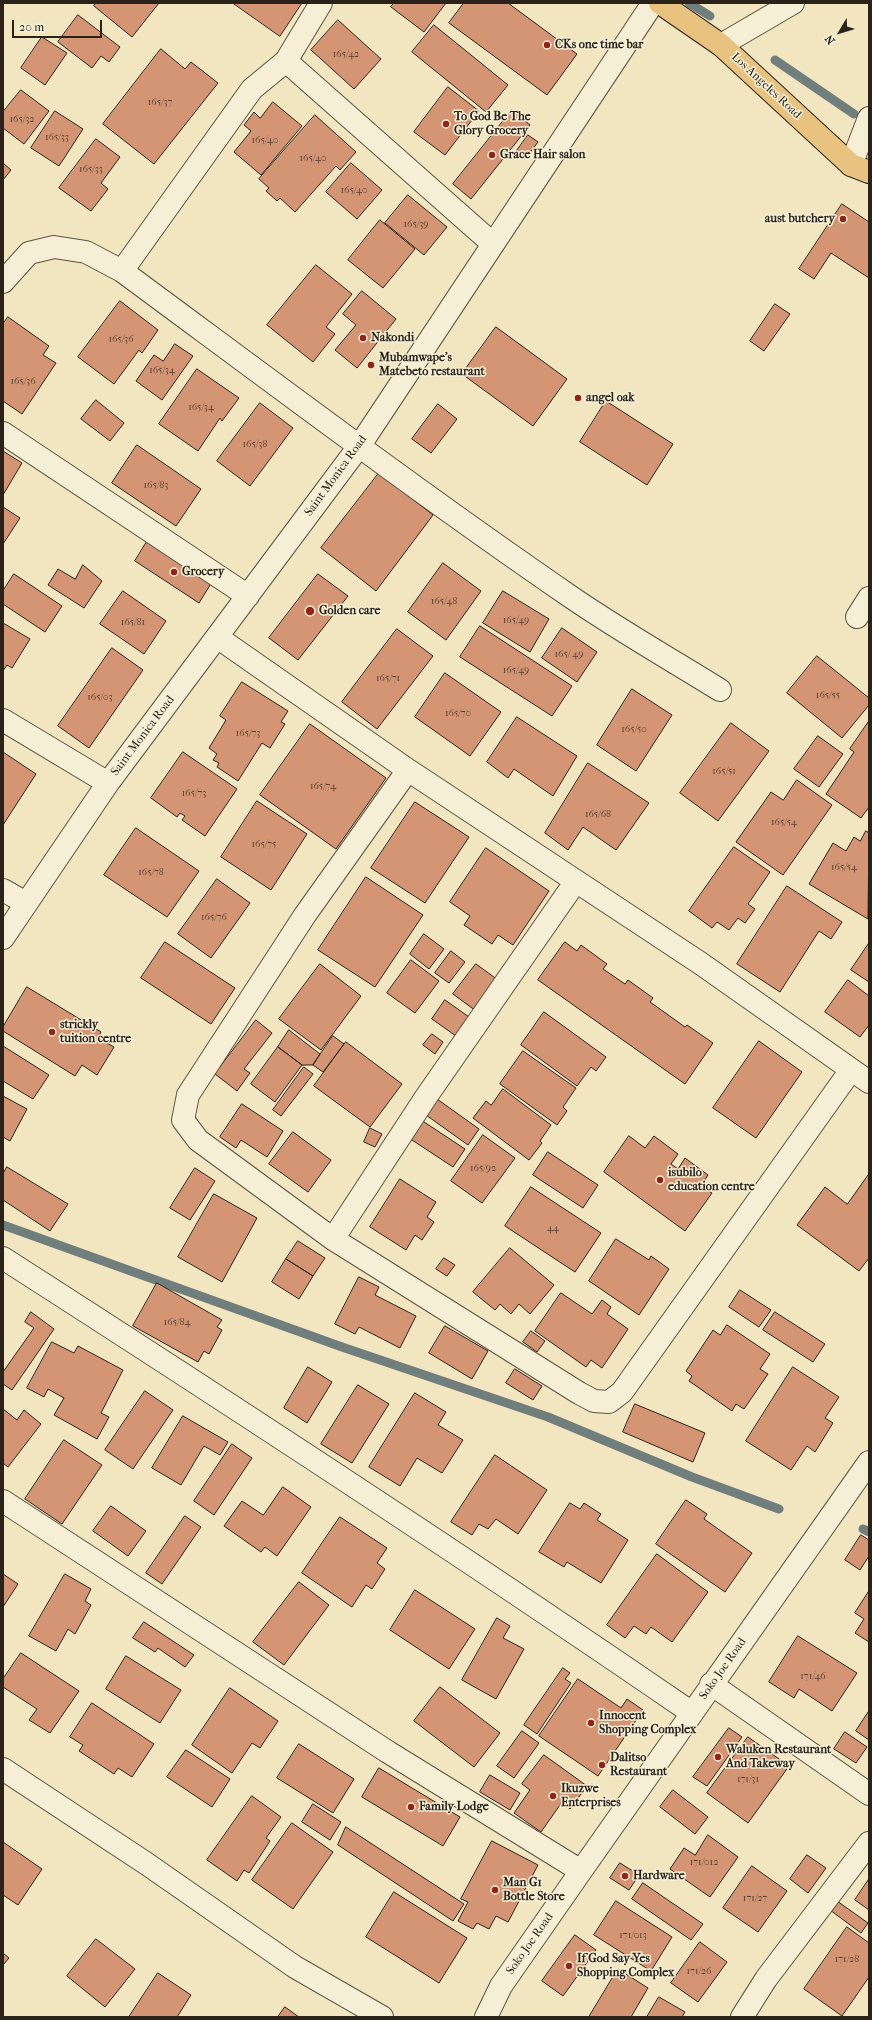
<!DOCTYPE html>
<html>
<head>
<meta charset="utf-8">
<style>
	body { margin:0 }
	#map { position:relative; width:872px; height:2020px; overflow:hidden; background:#f1e6c0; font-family:"IM FELL French Canon",serif }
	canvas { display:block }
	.frame { position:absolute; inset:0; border:4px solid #2b231a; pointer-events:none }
	.north { position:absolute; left:820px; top:12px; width:40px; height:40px; -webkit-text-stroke:3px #f6efd6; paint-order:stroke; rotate:232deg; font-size:11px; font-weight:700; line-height:16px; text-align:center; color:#2b231a }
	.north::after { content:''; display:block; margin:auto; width:14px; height:18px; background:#2b231a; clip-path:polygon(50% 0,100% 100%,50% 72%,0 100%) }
	.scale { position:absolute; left:12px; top:20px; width:90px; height:18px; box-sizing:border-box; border:2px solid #2b231a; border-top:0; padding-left:5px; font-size:12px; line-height:14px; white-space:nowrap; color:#2b231a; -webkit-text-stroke:3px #f6efd6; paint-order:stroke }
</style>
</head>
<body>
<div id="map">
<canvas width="872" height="2020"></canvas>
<div class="frame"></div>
<div class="north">N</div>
<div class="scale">20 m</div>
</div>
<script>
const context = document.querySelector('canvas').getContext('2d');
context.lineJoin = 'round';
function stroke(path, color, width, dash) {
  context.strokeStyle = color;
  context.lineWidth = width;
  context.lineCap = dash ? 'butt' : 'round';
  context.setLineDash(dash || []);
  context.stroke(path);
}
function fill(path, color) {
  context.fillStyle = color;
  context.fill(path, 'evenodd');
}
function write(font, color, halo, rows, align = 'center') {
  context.font = font + ' "IM FELL French Canon",serif';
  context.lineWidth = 3;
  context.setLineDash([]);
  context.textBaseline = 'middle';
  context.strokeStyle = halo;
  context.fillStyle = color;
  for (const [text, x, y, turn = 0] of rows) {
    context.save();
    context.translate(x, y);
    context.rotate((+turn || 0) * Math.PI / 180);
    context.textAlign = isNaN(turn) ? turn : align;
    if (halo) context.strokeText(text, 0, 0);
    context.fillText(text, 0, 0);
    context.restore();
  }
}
stroke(new Path2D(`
	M 689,3 L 710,16
	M 775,60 L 854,114
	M 3,1225 L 342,1347 L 548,1417 L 692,1477 L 779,1509
	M 863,1529 L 869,1532`), '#717f7c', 9);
const building = new Path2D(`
	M 96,3 L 159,3 L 132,37 L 94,6 Z
	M 233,3 L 302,3 L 280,36 Z
	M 394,3 L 446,3 L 424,32 L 391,7 Z
	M 464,3 L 508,3 L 577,54 L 547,95 L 449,23 Z
	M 78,15 L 120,47 L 109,62 L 101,56 L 92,68 L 58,42 Z
	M 338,20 L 381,59 L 354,89 L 311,50 Z
	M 434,25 L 508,85 L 486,112 L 412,52 Z
	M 42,37 L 67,53 L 45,85 L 21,68 Z
	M 161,49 L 185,69 L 191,62 L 218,83 L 154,164 L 103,124 Z
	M 448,87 L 479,111 L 445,155 L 414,132 Z
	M 21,90 L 49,111 L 24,144 L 3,128 L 3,112 Z
	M 273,102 L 302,126 L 261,175 L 234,152 L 251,131 L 244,125 L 254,112 L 260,118 Z
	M 512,110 L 530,125 L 471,199 L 453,184 Z
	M 55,111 L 83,129 L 59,166 L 31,148 Z
	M 315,115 L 356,152 L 340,170 L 336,166 L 295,212 L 280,198 L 277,201 L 266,191 L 269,188 L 259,179 Z
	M 528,135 L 538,142 L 525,159 L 516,152 Z
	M 96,139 L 120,157 L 101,183 L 108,189 L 91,211 L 59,188 Z
	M 3,163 L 11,170 L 3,180 Z
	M 351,163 L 382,190 L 357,219 L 326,192 Z
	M 408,195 L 447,227 L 424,255 L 385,223 Z
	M 842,204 L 869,222 L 869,278 L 831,253 L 814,279 L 799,269 Z
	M 380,220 L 415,249 L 383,288 L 348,260 Z
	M 316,265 L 352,294 L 326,327 L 335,334 L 313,362 L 267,325 Z
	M 362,291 L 396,319 L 357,368 L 335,350 L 356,325 L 343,314 Z
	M 120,301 L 158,330 L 142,353 L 139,350 L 114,384 L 78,357 Z
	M 775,304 L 790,314 L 764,351 L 750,341 Z
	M 8,317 L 49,346 L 43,355 L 56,363 L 22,414 L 3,401 L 3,324 Z
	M 496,327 L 567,379 L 533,426 L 462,374 Z
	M 175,344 L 193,356 L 162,400 L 136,381 L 154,355 L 163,361 Z
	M 197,369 L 239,398 L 222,421 L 220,418 L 198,451 L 159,424 Z
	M 96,400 L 124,423 L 110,441 L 81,419 Z
	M 606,401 L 673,444 L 647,485 L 580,442 Z
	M 260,403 L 293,428 L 250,486 L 217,461 Z
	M 438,404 L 457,419 L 431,453 L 412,439 Z
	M 137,445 L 201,489 L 176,526 L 112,483 Z
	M 3,451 L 22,463 L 3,495 Z
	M 379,473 L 433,515 L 376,591 L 321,548 Z
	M 3,507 L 20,518 L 3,544 Z
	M 148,540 L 212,582 L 199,603 L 135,561 Z
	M 443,563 L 481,591 L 446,640 L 408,612 Z
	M 83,565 L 102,581 L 84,608 L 48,585 L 58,569 L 75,579 Z
	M 14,574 L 62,606 L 45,632 L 3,604 L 3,591 Z
	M 318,574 L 348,596 L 298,660 L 269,638 Z
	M 123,591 L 166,621 L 144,654 L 100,624 Z
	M 503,591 L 549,619 L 530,652 L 483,623 Z
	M 3,623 L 30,639 L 12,668 L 7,665 L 3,671 Z
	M 480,626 L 572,686 L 552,716 L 460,657 Z
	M 562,628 L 597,652 L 577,682 L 542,658 Z
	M 397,629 L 433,656 L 377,729 L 342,702 Z
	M 112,648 L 143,670 L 89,748 L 58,726 Z
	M 817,656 L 869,698 L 869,705 L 842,738 L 787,693 Z
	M 445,673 L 501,712 L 470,756 L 415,717 Z
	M 242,682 L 288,711 L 281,722 L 285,724 L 270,748 L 262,743 L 238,781 L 217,767 L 219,763 L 213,760 L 217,754 L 209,748 L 226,720 L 220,716 Z
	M 632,689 L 672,715 L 636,771 L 597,745 Z
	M 517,717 L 577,756 L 553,796 L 514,769 L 508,778 L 487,762 Z
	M 869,721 L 869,807 L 861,818 L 826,794 L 854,752 L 850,749 Z
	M 731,723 L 769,751 L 718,821 L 680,793 Z
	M 310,724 L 386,778 L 336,849 L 260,795 Z
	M 818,736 L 843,754 L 819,787 L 794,769 Z
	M 3,752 L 36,774 L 3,825 Z
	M 183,752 L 237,789 L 205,836 L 182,820 L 185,816 L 180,813 L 177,817 L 151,798 Z
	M 588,763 L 649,803 L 616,850 L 583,827 L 568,850 L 545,833 Z
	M 797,780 L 832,805 L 783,875 L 736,842 L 771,792 L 783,800 Z
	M 257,801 L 307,834 L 271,890 L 221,857 Z
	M 415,802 L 469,837 L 425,903 L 371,868 Z
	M 136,828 L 199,871 L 167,917 L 104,875 Z
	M 866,831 L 869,833 L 868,919 L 809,884 L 833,843 L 846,851 L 854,837 L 860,841 Z
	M 734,847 L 770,872 L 748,904 L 755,909 L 745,923 L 738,918 L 729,930 L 717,922 L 712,928 L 689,911 Z
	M 486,848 L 549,891 L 513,945 L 498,935 L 492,944 L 464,925 L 470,916 L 450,902 Z
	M 366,877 L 423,915 L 375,987 L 318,950 Z
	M 217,879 L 250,903 L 211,958 L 178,934 Z
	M 787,886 L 842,922 L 831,939 L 819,931 L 780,992 L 737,964 Z
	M 424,934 L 444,949 L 429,969 L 410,954 Z
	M 165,942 L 235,988 L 211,1024 L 141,978 Z
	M 565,942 L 577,951 L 581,945 L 607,964 L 603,969 L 625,984 L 628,980 L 653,998 L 650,1002 L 685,1027 L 687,1025 L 713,1043 L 685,1084 L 538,980 Z
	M 869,943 L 869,982 L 851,970 Z
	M 451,951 L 465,962 L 449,983 L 435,973 Z
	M 411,960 L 439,981 L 415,1013 L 387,993 Z
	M 320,964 L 361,996 L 321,1050 L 279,1019 Z
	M 476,964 L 498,980 L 476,1011 L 453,994 Z
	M 848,980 L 869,996 L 869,1025 L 860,1037 L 825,1012 Z
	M 27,987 L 101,1032 L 98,1038 L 114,1047 L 97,1075 L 82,1065 L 75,1076 L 3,1031 L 3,1027 Z
	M 445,1000 L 469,1017 L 456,1036 L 432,1019 Z
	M 544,1012 L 606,1057 L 596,1071 L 591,1067 L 577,1086 L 521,1045 Z
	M 256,1020 L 272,1033 L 244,1069 L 250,1073 L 237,1091 L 215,1074 Z
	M 289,1030 L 320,1054 L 313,1065 L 302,1065 L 278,1047 Z
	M 432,1034 L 443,1042 L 435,1054 L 423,1045 Z
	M 333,1036 L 344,1044 L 323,1072 L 313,1065 Z
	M 759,1041 L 802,1072 L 756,1138 L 713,1108 Z
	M 346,1042 L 402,1084 L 370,1127 L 314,1086 Z
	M 3,1046 L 49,1075 L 33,1099 L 3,1081 Z
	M 278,1047 L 302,1065 L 275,1102 L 251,1084 Z
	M 523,1051 L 576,1088 L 563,1107 L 567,1111 L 557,1125 L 500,1084 Z
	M 304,1067 L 313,1074 L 281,1116 L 273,1110 Z
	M 503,1089 L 551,1125 L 540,1141 L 542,1143 L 529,1160 L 473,1118 L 486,1101 L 491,1105 Z
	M 3,1096 L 27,1109 L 10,1141 L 3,1137 Z
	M 437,1099 L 479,1129 L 468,1145 L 426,1115 Z
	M 242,1104 L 283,1131 L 267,1157 L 241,1140 L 236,1148 L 220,1137 Z
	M 421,1120 L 465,1149 L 453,1167 L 409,1138 Z
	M 370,1128 L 382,1134 L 375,1147 L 364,1142 Z
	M 293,1132 L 331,1160 L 308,1192 L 269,1164 Z
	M 483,1135 L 515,1158 L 482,1203 L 451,1181 Z
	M 629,1136 L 645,1148 L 654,1136 L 678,1154 L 671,1164 L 678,1169 L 685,1158 L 708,1175 L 701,1186 L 712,1193 L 685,1231 L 604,1172 Z
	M 548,1152 L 598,1185 L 583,1208 L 533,1175 Z
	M 7,1167 L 68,1204 L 50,1231 L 3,1200 L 3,1174 Z
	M 195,1168 L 215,1181 L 190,1220 L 170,1208 Z
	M 869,1174 L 869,1258 L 859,1271 L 797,1225 L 825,1187 L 847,1204 Z
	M 400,1179 L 436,1202 L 427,1217 L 434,1222 L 422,1240 L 415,1235 L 406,1250 L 370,1227 Z
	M 531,1187 L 601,1233 L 575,1272 L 505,1226 Z
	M 214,1194 L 257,1218 L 222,1282 L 178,1257 Z
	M 616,1239 L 649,1260 L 651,1256 L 669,1269 L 639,1315 L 589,1281 Z
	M 298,1241 L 325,1258 L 313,1276 L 286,1259 Z
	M 510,1248 L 554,1285 L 530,1314 L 519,1304 L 511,1314 L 500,1304 L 495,1310 L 473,1292 Z
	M 444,1258 L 455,1265 L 447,1276 L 436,1269 Z
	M 286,1259 L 313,1276 L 299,1299 L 272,1282 Z
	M 359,1277 L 379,1287 L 375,1295 L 416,1316 L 400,1348 L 359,1327 L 355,1334 L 335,1324 Z
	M 157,1283 L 222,1320 L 217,1327 L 222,1330 L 209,1354 L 204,1351 L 198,1362 L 133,1326 Z
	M 740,1290 L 771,1310 L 759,1327 L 729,1307 Z
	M 561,1293 L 592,1314 L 602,1300 L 611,1307 L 607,1314 L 628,1329 L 602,1368 L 591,1360 L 586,1367 L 535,1331 Z
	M 31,1312 L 54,1329 L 12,1390 L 3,1384 L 3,1372 L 34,1328 L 25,1322 Z
	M 775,1312 L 825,1344 L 813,1362 L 763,1330 Z
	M 727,1325 L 770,1354 L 760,1369 L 768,1374 L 744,1409 L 736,1404 L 732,1411 L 689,1381 L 692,1376 L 686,1371 L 713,1330 L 720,1335 Z
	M 445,1326 L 488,1351 L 472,1379 L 429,1353 Z
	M 531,1331 L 545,1341 L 537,1352 L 523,1342 Z
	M 52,1342 L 74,1353 L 78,1346 L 123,1370 L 101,1413 L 109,1417 L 97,1439 L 54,1415 L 64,1398 L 48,1389 L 44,1397 L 27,1388 Z
	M 308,1367 L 332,1382 L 307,1423 L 284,1408 Z
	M 793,1367 L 839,1397 L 825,1418 L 833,1423 L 815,1452 L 807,1446 L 791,1470 L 746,1441 Z
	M 515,1369 L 542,1386 L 533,1400 L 506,1383 Z
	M 358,1385 L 389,1404 L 352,1463 L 321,1444 Z
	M 145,1391 L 173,1410 L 133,1469 L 105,1450 Z
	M 415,1393 L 446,1412 L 438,1425 L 463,1440 L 442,1473 L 417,1458 L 400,1486 L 369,1467 Z
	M 635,1404 L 705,1433 L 693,1462 L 623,1432 Z
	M 3,1409 L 17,1420 L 24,1410 L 41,1424 L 8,1467 L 3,1463 Z
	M 183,1416 L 228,1442 L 220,1455 L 204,1446 L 181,1485 L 152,1468 Z
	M 64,1440 L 102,1465 L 62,1524 L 25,1499 Z
	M 232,1444 L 252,1458 L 214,1515 L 194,1501 Z
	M 495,1455 L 547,1490 L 518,1534 L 496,1519 L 488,1529 L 479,1524 L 472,1535 L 451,1522 Z
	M 283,1487 L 311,1507 L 277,1556 L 265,1547 L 261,1552 L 224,1526 L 242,1501 L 263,1515 Z
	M 686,1500 L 707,1514 L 704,1519 L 752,1553 L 725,1592 L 656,1544 Z
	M 570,1503 L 580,1509 L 584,1503 L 601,1514 L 597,1520 L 628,1540 L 601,1583 L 567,1562 L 564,1567 L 539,1552 Z
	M 111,1506 L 146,1531 L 128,1556 L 93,1531 Z
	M 185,1516 L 201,1527 L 162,1584 L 146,1573 Z
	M 340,1517 L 387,1548 L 377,1563 L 385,1569 L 372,1589 L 366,1585 L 352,1607 L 302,1573 Z
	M 861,1535 L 869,1540 L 869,1556 L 860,1570 L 845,1560 Z
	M 657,1554 L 708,1592 L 672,1642 L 651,1627 L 646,1634 L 634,1626 L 625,1638 L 607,1625 Z
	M 3,1574 L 18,1584 L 3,1607 Z
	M 65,1574 L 91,1589 L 85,1601 L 91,1605 L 75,1634 L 68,1629 L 56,1651 L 29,1636 Z
	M 299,1582 L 329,1605 L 284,1665 L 253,1642 Z
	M 415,1590 L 475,1629 L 449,1669 L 390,1630 Z
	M 869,1591 L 869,1642 L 855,1633 L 864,1619 L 855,1613 Z
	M 497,1618 L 510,1626 L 503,1638 L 524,1649 L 496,1699 L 462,1680 Z
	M 144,1622 L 194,1655 L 185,1667 L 158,1648 L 155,1652 L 133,1638 Z
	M 798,1636 L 857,1673 L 832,1711 L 799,1689 L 794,1698 L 769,1682 Z
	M 21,1653 L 79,1691 L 50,1733 L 29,1720 L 37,1709 L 3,1687 L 3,1679 Z
	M 126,1656 L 181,1690 L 160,1723 L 106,1689 Z
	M 563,1668 L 570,1673 L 565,1679 L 571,1683 L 537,1734 L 524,1725 Z
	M 578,1679 L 621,1708 L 627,1699 L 643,1710 L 598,1776 L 539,1736 Z
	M 440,1687 L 500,1733 L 474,1767 L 414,1721 Z
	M 230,1688 L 278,1721 L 260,1748 L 252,1743 L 232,1773 L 192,1745 Z
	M 92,1703 L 154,1744 L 132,1777 L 118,1768 L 114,1774 L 79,1751 L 83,1745 L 70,1737 Z
	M 869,1711 L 869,1740 L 856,1731 Z
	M 729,1728 L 742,1737 L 707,1786 L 693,1777 Z
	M 522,1731 L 539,1743 L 514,1778 L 497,1766 Z
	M 845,1732 L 867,1747 L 856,1763 L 834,1749 Z
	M 748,1737 L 789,1766 L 748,1823 L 707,1793 Z
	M 299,1744 L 354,1779 L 333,1813 L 277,1778 Z
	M 186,1750 L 230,1779 L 212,1807 L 167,1777 Z
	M 544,1755 L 587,1786 L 570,1809 L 562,1802 L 541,1832 L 514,1813 L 530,1790 L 522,1784 Z
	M 379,1768 L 460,1817 L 443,1846 L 362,1797 Z
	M 490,1775 L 520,1793 L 510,1810 L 480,1792 Z
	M 673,1790 L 708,1817 L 695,1834 L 660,1807 Z
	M 252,1796 L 281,1817 L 266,1838 L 270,1841 L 249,1873 L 244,1870 L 237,1881 L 207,1860 Z
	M 313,1804 L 341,1822 L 330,1840 L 302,1822 Z
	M 292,1823 L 333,1852 L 293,1909 L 252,1880 Z
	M 346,1827 L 464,1904 L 453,1921 L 338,1845 Z
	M 708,1835 L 738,1857 L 710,1897 L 670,1869 L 684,1848 L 695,1855 Z
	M 492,1841 L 538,1865 L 508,1922 L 496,1916 L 489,1929 L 477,1923 L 473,1929 L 458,1921 L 468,1902 L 461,1899 Z
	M 3,1842 L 42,1869 L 18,1905 L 3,1895 Z
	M 807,1855 L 826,1868 L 808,1893 L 790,1879 Z
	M 620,1863 L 639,1875 L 629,1890 L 610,1878 Z
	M 752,1866 L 787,1891 L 758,1932 L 723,1908 Z
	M 869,1879 L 869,1910 L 855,1900 Z
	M 643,1883 L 703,1924 L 691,1940 L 632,1899 Z
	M 394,1892 L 467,1938 L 439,1983 L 366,1937 Z
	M 616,1901 L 672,1937 L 651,1971 L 594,1935 Z
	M 837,1901 L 868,1923 L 861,1933 L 830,1910 Z
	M 847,1927 L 869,1943 L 869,1977 L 842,2016 L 804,1989 Z
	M 575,1935 L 596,1950 L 563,1996 L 542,1981 Z
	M 96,1939 L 135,1969 L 105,2007 L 67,1976 Z
	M 700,1942 L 727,1962 L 698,2002 L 671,1983 Z
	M 3,1953 L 9,1958 L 3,1965 Z
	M 618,1969 L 648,1988 L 631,2017 L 589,2017 Z
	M 158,1973 L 191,1995 L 177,2017 L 129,2017 Z
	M 659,1997 L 685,2012 L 682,2017 L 647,2017 Z
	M 285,2007 L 299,2017 L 278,2017 Z`);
fill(building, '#d39573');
stroke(building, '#2b231a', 1);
const minor = new Path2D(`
	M 721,45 L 793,3
	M 286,61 L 493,244
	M 851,165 L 869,118
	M 122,271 L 252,89 L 286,61 L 321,3
	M 3,282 L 29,253 L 54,247 L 86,252 L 122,271 C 271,381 418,492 571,597 C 619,630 670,659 720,690
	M 3,433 L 248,596
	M 857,617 L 869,598
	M 217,637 L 408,770 L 700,963 L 869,1082
	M 3,720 L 108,783
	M 408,770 L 305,915 L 188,1095 L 183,1120 L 198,1140 L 333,1239 L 579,1393 L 594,1401 L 609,1402 L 622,1392 L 851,1070
	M 3,890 L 26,903
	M 3,938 L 108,783 L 360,445 L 653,3
	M 333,1239 L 426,1097 L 576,881
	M 3,1258 C 235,1407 465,1557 692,1713
	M 3,1501 L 388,1752 L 581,1871
	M 711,1684 L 869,1794
	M 3,1769 L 147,1864 L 295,1967 L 382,2017
	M 486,2017 L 501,1986 L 581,1871 L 869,1462
	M 742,2017 L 766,1979 L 869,1843`);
const major = new Path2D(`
	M 660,3 L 721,45 L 851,165 L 869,172`);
stroke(minor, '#5c5444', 24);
stroke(major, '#2b231a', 24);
stroke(minor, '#f6efd6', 22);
stroke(major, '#e8c380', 22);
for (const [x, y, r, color] of [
	[547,45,4,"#8f2418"],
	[446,124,4,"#8f2418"],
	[492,155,4,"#8f2418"],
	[843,219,4,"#8f2418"],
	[363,338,4,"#8f2418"],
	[371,365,4,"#8f2418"],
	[578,398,4,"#8f2418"],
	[174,572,4,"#8f2418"],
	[310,611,5,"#8f2418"],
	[52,1032,4,"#8f2418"],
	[660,1180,4,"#8f2418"],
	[591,1723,4,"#8f2418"],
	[718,1757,4,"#8f2418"],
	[602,1765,4,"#8f2418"],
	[553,1796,4,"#8f2418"],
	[411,1807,4,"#8f2418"],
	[625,1876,4,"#8f2418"],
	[495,1890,4,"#8f2418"],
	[569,1966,4,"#8f2418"]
]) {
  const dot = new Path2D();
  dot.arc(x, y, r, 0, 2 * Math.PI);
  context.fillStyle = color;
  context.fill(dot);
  stroke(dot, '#f6efd6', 1.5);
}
write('10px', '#554030', null, [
	["165/42",346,55],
	["165/37",160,103],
	["165/32",22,120],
	["165/33",57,138],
	["165/40",265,141],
	["165/40",313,159],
	["165/33",91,170],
	["165/40",354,191],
	["165/39",416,225],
	["165/36",121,340],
	["165/34",162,371],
	["165/36",23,382],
	["165/34",201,408],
	["165/38",255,445],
	["165/83",156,486],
	["165/48",444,602],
	["165/49",516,621],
	["165/81",133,623],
	["165/ 49",569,655],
	["165/49",516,671],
	["165/71",388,679],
	["165/55",828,696],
	["165/03",100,698],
	["165/70",458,714],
	["165/50",634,730],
	["165/73",248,734],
	["165/51",724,772],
	["165/74",323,787],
	["165/73",194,794],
	["165/68",598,815],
	["165/54",784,823],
	["165/75",264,845],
	["165/54",844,868],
	["165/78",151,873],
	["165/76",214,918],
	["165/92",483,1169],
	["44",553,1229],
	["165/84",177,1323],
	["171/46",813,1677],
	["171/31",748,1780],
	["171/012",704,1863],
	["171/27",755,1899],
	["171/013",633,1936],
	["171/28",847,1960],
	["171/26",699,1972]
]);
write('bold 12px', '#2b231a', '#f6efd6', [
	["CKs one time bar",555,45],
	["To God Be The",454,117],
	["Glory Grocery",454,131],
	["Grace Hair salon",500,155],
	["aust butchery",835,219,"right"],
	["Nakondi",371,338],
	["Mubamwape's",379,358],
	["Matebeto restaurant",379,372],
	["angel oak",586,398],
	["Grocery",182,572],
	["Golden care",319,611],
	["strickly",60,1025],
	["tuition centre",60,1039],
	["isubilo",668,1173],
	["education centre",668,1187],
	["Innocent",599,1716],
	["Shopping Complex",599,1730],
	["Waluken Restaurant",726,1750],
	["And Takeway",726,1764],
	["Dalitso",610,1758],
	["Restaurant",610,1772],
	["Ikuzwe",561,1789],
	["Enterprises",561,1803],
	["Family Lodge",419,1807],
	["Hardware",633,1876],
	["Man G1",503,1883],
	["Bottle Store",503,1897],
	["If God Say Yes",577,1959],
	["Shopping Complex",577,1973]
], 'left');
write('12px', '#2b231a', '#f6efd6', [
	["Los Angeles Road",766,86,43],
	["Saint Monica Road",336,476,-54],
	["Saint Monica Road",143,736,-53],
	["Soko Joe Road",723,1669,-55],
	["Soko Joe Road",530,1944,-55]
]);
</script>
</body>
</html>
